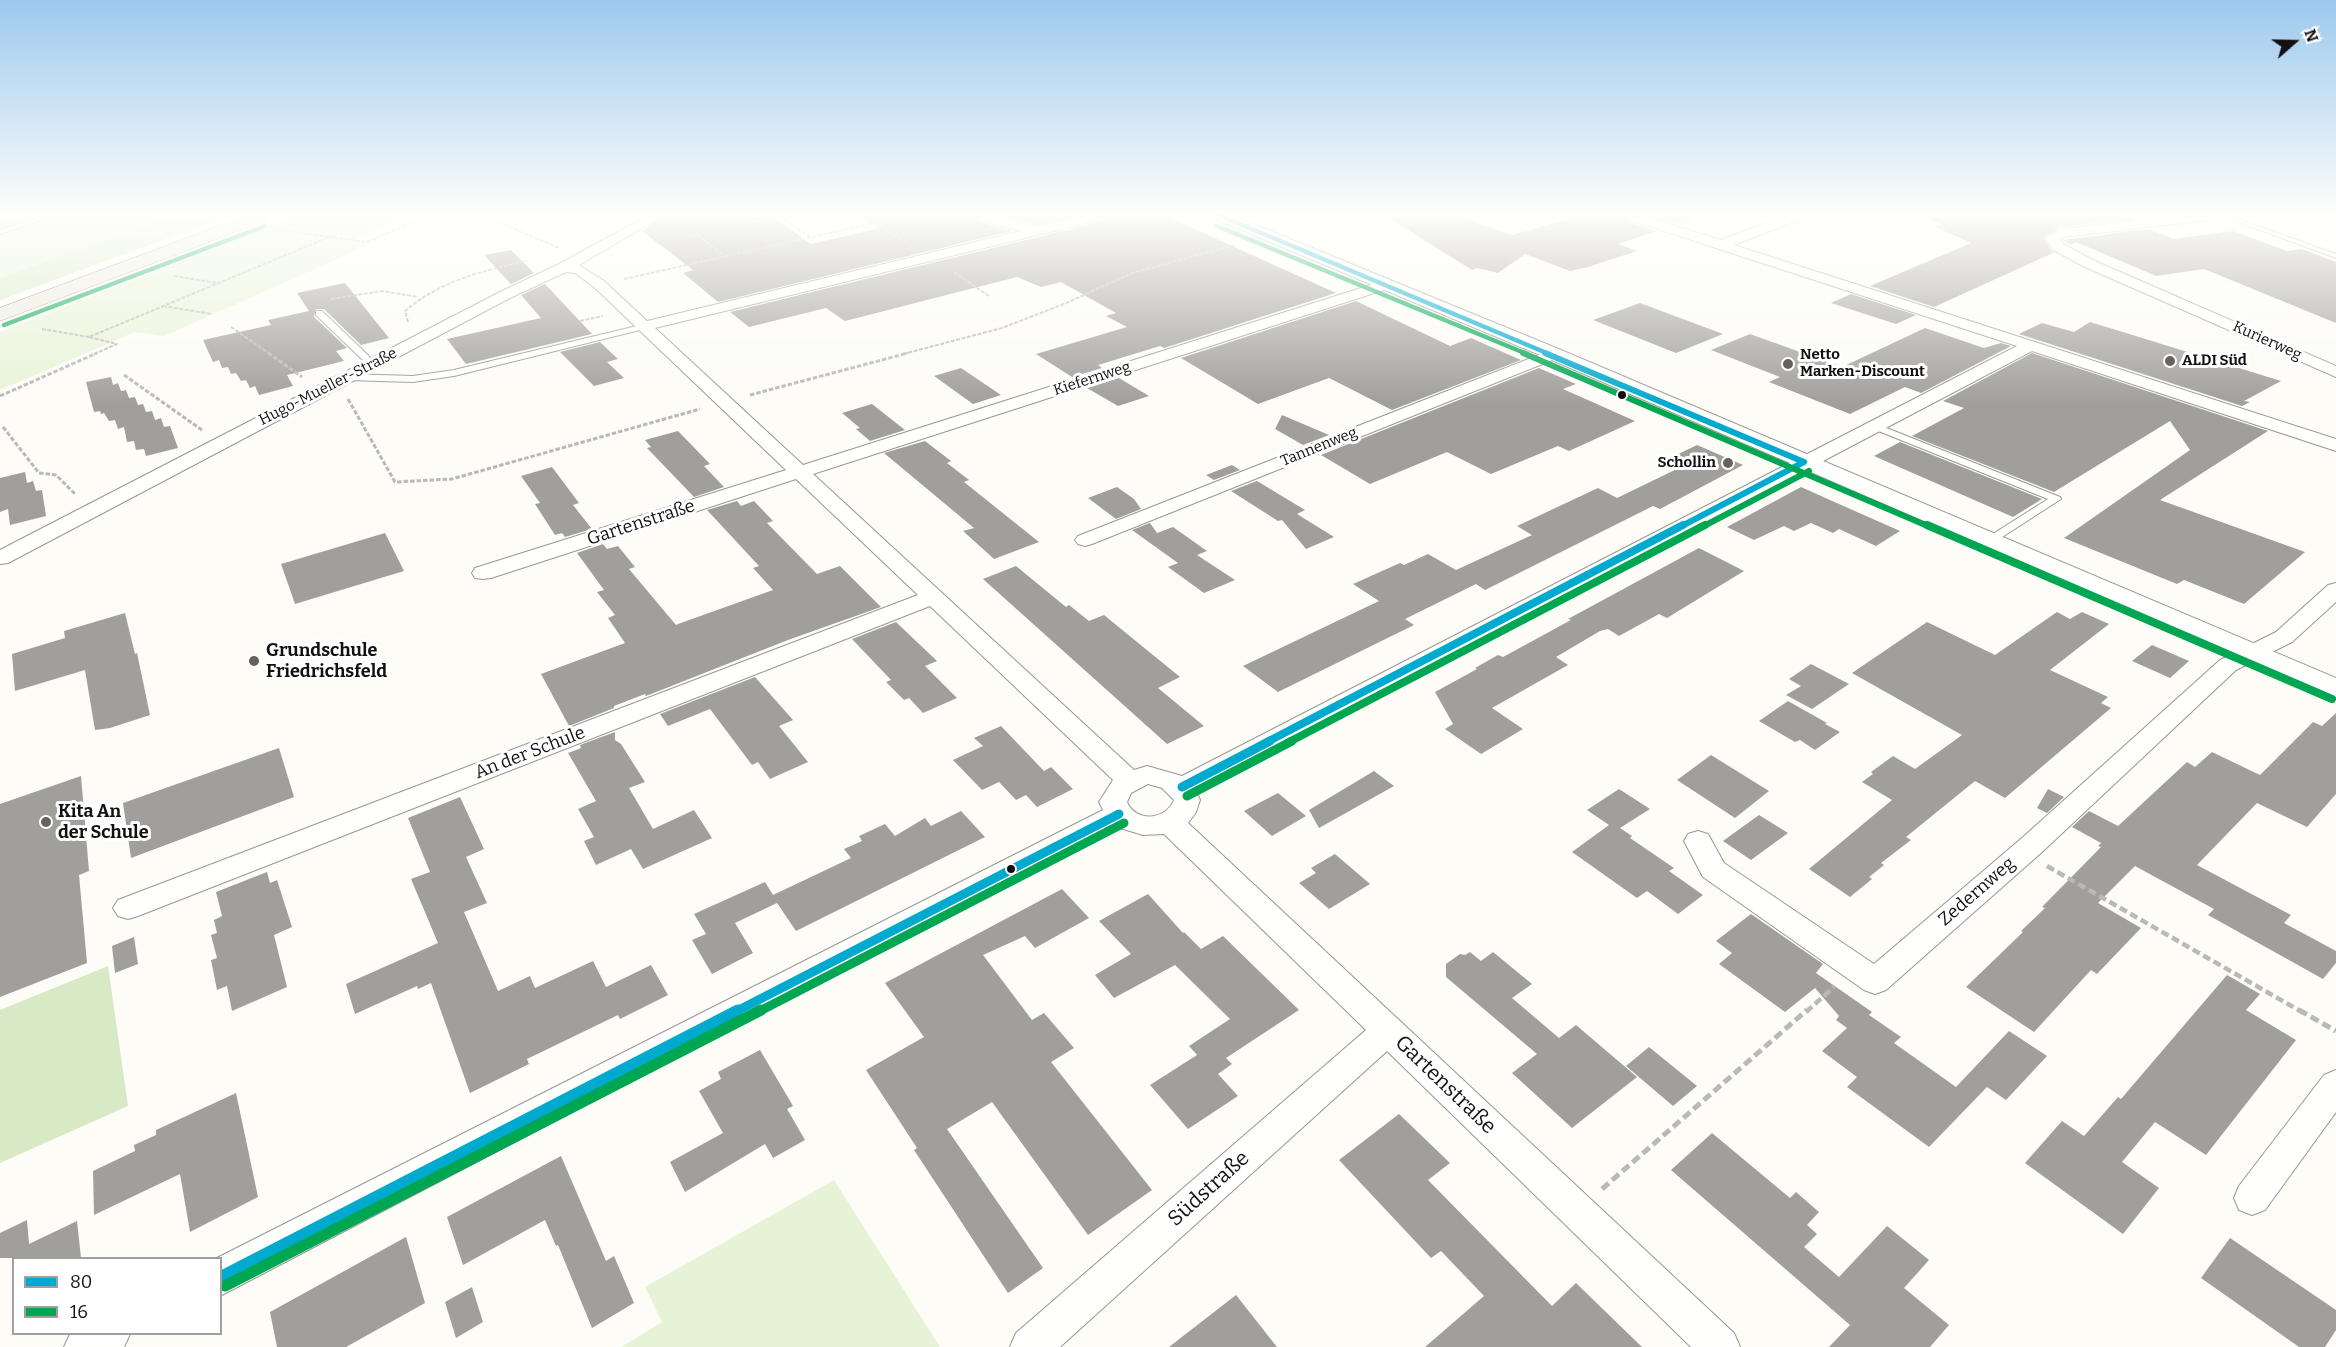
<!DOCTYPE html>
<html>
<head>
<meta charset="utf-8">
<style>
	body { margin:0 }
	#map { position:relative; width:2336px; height:1347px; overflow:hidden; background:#fdfcf7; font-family:Bitter,serif }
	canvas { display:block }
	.legend { position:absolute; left:12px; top:1257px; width:210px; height:78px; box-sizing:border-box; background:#fff; border:2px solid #a0a0a0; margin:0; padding:8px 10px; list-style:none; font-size:18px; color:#111 }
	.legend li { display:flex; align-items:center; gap:12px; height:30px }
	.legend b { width:30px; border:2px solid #a0a0a0 }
	.north { position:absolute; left:2264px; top:12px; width:60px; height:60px; -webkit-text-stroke:4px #fff; paint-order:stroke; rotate:70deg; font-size:16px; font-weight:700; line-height:24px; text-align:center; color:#111 }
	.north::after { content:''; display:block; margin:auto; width:21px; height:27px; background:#111; clip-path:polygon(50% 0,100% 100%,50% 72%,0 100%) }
</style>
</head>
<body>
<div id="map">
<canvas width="2336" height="1347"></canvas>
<ul class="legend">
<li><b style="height:8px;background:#00a9ce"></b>80</li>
<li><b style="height:8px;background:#00a651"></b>16</li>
</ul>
<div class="north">N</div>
</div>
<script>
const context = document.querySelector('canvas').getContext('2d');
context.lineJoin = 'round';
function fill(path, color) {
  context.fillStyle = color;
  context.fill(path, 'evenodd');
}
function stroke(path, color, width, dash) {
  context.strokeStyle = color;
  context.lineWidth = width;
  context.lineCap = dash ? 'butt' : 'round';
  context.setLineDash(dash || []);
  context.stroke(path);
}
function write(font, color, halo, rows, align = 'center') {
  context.font = font + ' Bitter,serif';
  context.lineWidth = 6;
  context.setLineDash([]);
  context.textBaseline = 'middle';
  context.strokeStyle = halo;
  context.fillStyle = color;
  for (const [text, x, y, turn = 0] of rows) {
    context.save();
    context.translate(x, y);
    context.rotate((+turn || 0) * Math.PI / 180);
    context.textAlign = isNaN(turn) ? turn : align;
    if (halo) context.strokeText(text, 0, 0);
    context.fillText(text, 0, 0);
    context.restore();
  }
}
fill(new Path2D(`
	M 52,216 L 174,216 L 0,278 L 0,233 Z
	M 297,216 L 381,216 L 401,218 L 350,241 L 371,244 L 164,336 L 135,332 L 0,390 L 0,332 Z
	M 834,1180 L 940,1347 L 621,1347 L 662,1322 L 645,1287 Z`), '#e7f3d7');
fill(new Path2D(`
	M 0,216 L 46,216 L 0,231 Z
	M 174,216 L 228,216 L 0,300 L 0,278 Z
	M 108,966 L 128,1106 L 0,1163 L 0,1010 Z`), '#d8eac5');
fill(new Path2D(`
	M 665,216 L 773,217 L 811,244 L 880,228 L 860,216 L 974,216 L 976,221 L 1012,231 L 718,302 L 683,273 L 693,270 L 642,231 Z
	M 1002,216 L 1076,216 L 1038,225 Z
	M 1107,216 L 1166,216 L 1336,293 L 1164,348 L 1160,346 L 1098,365 L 1102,368 L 1072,377 L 1036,354 L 1127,327 L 1106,316 L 1116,313 L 1061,282 L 1041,287 L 1017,277 L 845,321 L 826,308 L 749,327 L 730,312 L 1104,221 Z
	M 1386,216 L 1458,216 L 1512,235 L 1580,216 L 1624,216 L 1626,221 L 1656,231 L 1618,244 L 1637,251 L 1588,267 L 1570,271 L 1525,254 L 1498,273 L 1477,268 L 1472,270 Z
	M 1650,216 L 1689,216 L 1690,220 L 1677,224 Z
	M 1922,216 L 2131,216 L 2132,219 L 2059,227 L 2043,238 L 2053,253 L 1934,307 L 1870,286 L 1971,243 L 1933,226 L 1943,225 Z
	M 2149,229 L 2173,239 L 2233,231 L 2287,251 L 2302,249 L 2336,262 L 2336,323 L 2204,269 L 2156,276 L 2076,242 L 2070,245 L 2063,240 Z
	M 511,250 L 534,273 L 511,284 L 484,255 Z
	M 345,283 L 389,338 L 361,345 L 324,309 L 316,309 L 314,317 L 347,348 L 336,351 L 344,361 L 287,375 L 293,386 L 259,395 L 255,386 L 250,388 L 246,380 L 241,381 L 236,373 L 231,374 L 228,367 L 222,368 L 219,360 L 213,362 L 203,340 L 271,325 L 268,320 L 309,311 L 297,293 Z
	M 545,284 L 592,334 L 466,364 L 447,339 L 541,318 L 521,295 Z
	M 1851,294 L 1916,315 L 1896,324 L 1831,303 Z
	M 1356,301 L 1450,346 L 1471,338 L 1521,360 L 1392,410 L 1329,378 L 1258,404 L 1181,358 Z
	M 1640,303 L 1723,334 L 1676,353 L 1593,320 Z
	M 2090,322 L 2123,332 L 2281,381 L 2244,401 L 2250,402 L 2242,406 L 2019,334 L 2042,323 L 2074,332 Z
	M 1925,328 L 1984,348 L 2001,343 L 2011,346 L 1921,393 L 1905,387 L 1850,414 L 1769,382 L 1780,377 L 1711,350 L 1750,334 L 1842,367 Z
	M 600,342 L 618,359 L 607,362 L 624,378 L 594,386 L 560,352 Z
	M 2032,353 L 2268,431 L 2160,500 L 2305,552 L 2244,604 L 2184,580 L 2177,584 L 2064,538 L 2190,450 L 2170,421 L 2054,492 L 1912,436 L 1964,408 L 1943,401 Z
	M 961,368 L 1001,395 L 973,404 L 934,376 Z
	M 1539,368 L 1576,384 L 1563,389 L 1635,421 L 1569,451 L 1558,446 L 1491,474 L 1447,452 L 1370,484 L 1321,455 Z
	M 111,377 L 113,385 L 118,383 L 121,391 L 126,390 L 129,398 L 135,397 L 138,405 L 143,404 L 146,412 L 152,411 L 155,420 L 161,418 L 164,427 L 170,426 L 178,448 L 146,456 L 144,449 L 136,450 L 134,441 L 127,442 L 124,427 L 118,429 L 115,420 L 109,421 L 104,413 L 101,414 L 100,411 L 94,412 L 86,382 Z
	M 1119,378 L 1149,396 L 1118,406 L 1087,388 Z
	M 872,404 L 905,430 L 870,441 L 856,429 L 860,428 L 842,413 Z
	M 1282,415 L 1329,435 L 1303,445 L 1275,429 Z
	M 678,431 L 710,464 L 704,466 L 724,487 L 694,497 L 647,448 L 651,447 L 645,440 Z
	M 925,441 L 951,461 L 947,463 L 969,480 L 964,482 L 1039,542 L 994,559 L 963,531 L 974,528 L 884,453 Z
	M 1900,442 L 2042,499 L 2013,517 L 1874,456 Z
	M 1697,445 L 1743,465 L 1660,509 L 1653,506 L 1485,590 L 1476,584 L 1405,619 L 1414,625 L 1278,692 L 1243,666 L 1379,601 L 1353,584 L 1400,563 L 1404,565 L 1428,554 L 1456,570 L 1532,535 L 1517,526 L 1598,488 L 1617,498 L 1683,466 L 1668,459 Z
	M 1232,465 L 1240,470 L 1214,480 L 1206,475 Z
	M 552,467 L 579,503 L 573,505 L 592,529 L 565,537 L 562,533 L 555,535 L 535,504 L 540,503 L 521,476 Z
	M 25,472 L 27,483 L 33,481 L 36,491 L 42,490 L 46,516 L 10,525 L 8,509 L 0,512 L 0,478 Z
	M 1257,481 L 1305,510 L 1297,514 L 1334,537 L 1306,549 L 1282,520 L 1278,521 L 1231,491 Z
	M 1117,487 L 1134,499 L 1141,509 L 1116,519 L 1088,498 Z
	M 1801,487 L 1830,500 L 1900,531 L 1876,546 L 1839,529 L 1833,533 L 1811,523 L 1794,531 L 1784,526 L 1754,540 L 1727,527 Z
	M 737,501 L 741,506 L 754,501 L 773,521 L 767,523 L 817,574 L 840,566 L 881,607 L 788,640 L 646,696 L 645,694 L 614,706 L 614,708 L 569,726 L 541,674 L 625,643 L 608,618 L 615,615 L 597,592 L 604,590 L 577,553 L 603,544 L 607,549 L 618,546 L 635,567 L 629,569 L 676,625 L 678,624 L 773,590 L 753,568 L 759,566 L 707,510 Z
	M 1150,523 L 1157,533 L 1173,527 L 1207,551 L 1197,555 L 1235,580 L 1204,593 L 1168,567 L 1178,563 L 1132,530 Z
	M 385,533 L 404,571 L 295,604 L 281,564 Z
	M 1699,548 L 1744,571 L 1667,618 L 1659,614 L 1619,636 L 1608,629 L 1600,631 L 1556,657 L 1568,665 L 1492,708 L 1523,729 L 1481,754 L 1445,729 L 1453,724 L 1435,692 L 1477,669 L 1475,668 L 1498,655 L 1503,657 L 1571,620 L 1568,619 Z
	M 1016,566 L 1066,607 L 1069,605 L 1089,621 L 1104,615 L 1180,677 L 1158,688 L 1204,726 L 1167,744 L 983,579 Z
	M 2057,612 L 2070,619 L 2082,612 L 2109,624 L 2050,670 L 2108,697 L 2101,703 L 2111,708 L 2005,798 L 1975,781 L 1906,837 L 1911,840 L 1881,863 L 1884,865 L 1869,877 L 1872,879 L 1850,897 L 1809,869 L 1892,800 L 1862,782 L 1873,774 L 1871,772 L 1893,756 L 1915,769 L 1962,735 L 1852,673 L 1927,622 L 1995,655 Z
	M 125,613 L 135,654 L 137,653 L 150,715 L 110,728 L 95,730 L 85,670 L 15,691 L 12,654 L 65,638 L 64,631 Z
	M 896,622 L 937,661 L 925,666 L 957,698 L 923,713 L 909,698 L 904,700 L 886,682 L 891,680 L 852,639 Z
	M 2152,645 L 2189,661 L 2170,678 L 2132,661 Z
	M 1811,664 L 1849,684 L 1812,709 L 1786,695 L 1801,686 L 1789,679 Z
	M 755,677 L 793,720 L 779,726 L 808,762 L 770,779 L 758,762 L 752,765 L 710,709 L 668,726 L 660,714 Z
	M 1788,701 L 1827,723 L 1825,724 L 1840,732 L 1815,750 L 1800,740 L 1795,742 L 1759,721 Z
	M 2336,713 L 2336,794 L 2307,827 L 2257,803 L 2197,865 L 2291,915 L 2284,923 L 2336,951 L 2336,963 L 2323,979 L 2208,915 L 2214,909 L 2135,866 L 2098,903 L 2141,928 L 2097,974 L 2091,970 L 2034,1032 L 1966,987 L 2023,932 L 2021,931 L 2045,908 L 2042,907 L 2101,847 L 2098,846 L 2101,843 L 2072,827 L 2089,811 L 2118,826 L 2187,762 L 2195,767 L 2212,752 L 2260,775 L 2313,722 L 2322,726 Z
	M 1001,726 L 1044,771 L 1051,767 L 1073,789 L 1037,807 L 1026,795 L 1016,800 L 999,782 L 982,790 L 953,760 L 983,746 L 974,738 Z
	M 615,732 L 615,740 L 621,744 L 645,782 L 629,788 L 653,829 L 694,810 L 712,838 L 643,869 L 631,849 L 596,865 L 584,841 L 594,837 L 578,809 L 596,801 L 568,753 L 581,748 L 580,745 Z
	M 279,748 L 294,797 L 131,858 L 123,803 Z
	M 1711,755 L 1769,791 L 1735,818 L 1677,780 Z
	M 1374,771 L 1394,786 L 1319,828 L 1309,810 Z
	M 81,776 L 89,871 L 79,875 L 87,963 L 0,997 L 0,804 Z
	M 1619,789 L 1650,809 L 1620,828 L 1632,836 L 1630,838 L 1674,868 L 1669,871 L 1703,895 L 1678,914 L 1647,891 L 1637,898 L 1572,852 L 1609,825 L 1587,810 Z
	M 2048,789 L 2064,797 L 2047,813 L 2037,808 Z
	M 1278,793 L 1306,816 L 1272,836 L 1244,811 Z
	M 460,797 L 484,849 L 466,857 L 487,903 L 464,912 L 498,991 L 530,976 L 535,988 L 593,961 L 606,987 L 651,965 L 668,995 L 620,1019 L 618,1015 L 527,1059 L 529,1064 L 470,1093 L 431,983 L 418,989 L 417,986 L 355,1014 L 346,984 L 438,943 L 411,879 L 430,872 L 408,818 Z
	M 961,811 L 985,837 L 796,931 L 777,903 L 735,923 L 753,953 L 712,974 L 692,940 L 706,934 L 694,914 L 765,882 L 773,895 L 851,858 L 844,849 L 862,841 L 859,836 L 885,824 L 895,836 L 925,818 L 931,826 Z
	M 1759,815 L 1788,833 L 1751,860 L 1723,841 Z
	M 1335,854 L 1370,884 L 1329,909 L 1299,883 L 1316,873 L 1311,868 Z
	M 267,872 L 270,883 L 277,880 L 292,927 L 274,935 L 287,987 L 232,1011 L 227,986 L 217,990 L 211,960 L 217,958 L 211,935 L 217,933 L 214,920 L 222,916 L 216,892 Z
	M 1062,889 L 1089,918 L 1035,948 L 1025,936 L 983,955 L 1032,1020 L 1044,1013 L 1074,1048 L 1051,1062 L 1152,1190 L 1088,1235 L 992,1102 L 947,1129 L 1043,1268 L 1008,1293 L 914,1150 L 917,1148 L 866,1070 L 924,1037 L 885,983 Z
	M 1148,894 L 1183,933 L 1184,932 L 1201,949 L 1223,936 L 1299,1010 L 1226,1058 L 1232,1064 L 1218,1074 L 1238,1096 L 1188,1129 L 1150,1085 L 1197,1055 L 1189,1046 L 1230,1019 L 1175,965 L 1114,998 L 1095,975 L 1131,954 L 1099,921 Z
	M 1751,914 L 1823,964 L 1816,973 L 1872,1012 L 1869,1015 L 1901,1037 L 1894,1043 L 1956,1087 L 2009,1031 L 2047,1056 L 2006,1100 L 1987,1087 L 1929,1147 L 1847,1087 L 1857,1077 L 1822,1051 L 1847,1028 L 1836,1020 L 1839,1016 L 1815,988 L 1785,1012 L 1719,964 L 1732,953 L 1716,941 Z
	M 134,937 L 138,964 L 115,973 L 112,946 Z
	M 1470,952 L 1481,961 L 1493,952 L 1532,984 L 1512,998 L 1559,1038 L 1576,1025 L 1637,1077 L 1572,1128 L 1512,1073 L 1537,1054 L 1446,977 L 1446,964 L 1460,954 L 1465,955 Z
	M 2227,975 L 2260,994 L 2246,1010 L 2296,1040 L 2206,1155 L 2155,1122 L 2122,1162 L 2159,1188 L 2123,1234 L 2025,1163 L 2062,1121 L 2084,1136 L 2118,1097 L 2121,1099 Z
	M 1649,1047 L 1697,1086 L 1673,1106 L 1626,1066 Z
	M 760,1050 L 793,1106 L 787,1109 L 805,1140 L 773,1158 L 765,1144 L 685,1192 L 670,1162 L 723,1133 L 699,1091 L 721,1079 L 718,1072 Z
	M 236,1093 L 258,1197 L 190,1232 L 180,1174 L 94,1215 L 93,1171 L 135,1151 L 134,1145 L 156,1135 L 156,1130 Z
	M 1399,1114 L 1450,1163 L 1428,1180 L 1552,1306 L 1576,1283 L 1642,1347 L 1425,1347 L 1484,1296 L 1441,1251 L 1431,1258 L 1339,1160 Z
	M 1712,1133 L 1790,1198 L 1796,1192 L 1819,1212 L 1807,1225 L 1817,1234 L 1804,1247 L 1839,1277 L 1887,1226 L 1929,1260 L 1904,1288 L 1949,1325 L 1930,1347 L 1829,1347 L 1850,1325 L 1671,1170 Z
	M 561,1156 L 606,1261 L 614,1256 L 634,1303 L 592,1328 L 558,1245 L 556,1246 L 545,1220 L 463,1265 L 447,1217 Z
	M 27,1220 L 29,1244 L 77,1221 L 81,1258 L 0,1258 L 0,1233 Z
	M 406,1237 L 425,1303 L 346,1347 L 277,1347 L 270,1312 Z
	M 2230,1238 L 2336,1310 L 2336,1330 L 2325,1347 L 2299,1347 L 2201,1278 Z
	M 472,1287 L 483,1322 L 456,1338 L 445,1302 Z
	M 1236,1295 L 1277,1347 L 1169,1347 Z`), '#a19f9c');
const service = new Path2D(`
	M 45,216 L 53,216 L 0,234 L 0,230 Z
	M 2222,216 L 2230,216 L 2336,254 L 2336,258 Z
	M 316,311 L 322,311 L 375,362 L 375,366 L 369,366 L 316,315 Z
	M 645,324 L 648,324 L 648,328 L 454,376 L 413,382 L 347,380 L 343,377 L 347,374 L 413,376 L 454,370 Z
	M 1874,423 L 2060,497 L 2061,499 L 1993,543 L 1985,543 L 1984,541 L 1985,539 L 2048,499 L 1871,428 L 1869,426 Z`);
const minor = new Path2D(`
	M 647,216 L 663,216 L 579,265 L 604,281 L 647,321 L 1021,231 L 977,219 L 976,216 L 995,216 L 1038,227 L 1084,216 L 1105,216 L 1103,219 L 655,328 L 803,465 L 1380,282 L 1390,282 L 1392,285 L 1390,288 L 813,474 L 1134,770 L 1147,766 L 1182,776 L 2017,346 L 1627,219 L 1626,216 L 1644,216 L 1721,240 L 1785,216 L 1802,216 L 1801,219 L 1734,245 L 2336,439 L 2336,451 L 2032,351 L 1196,791 L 1200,800 L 1196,812 L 1188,823 L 1734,1333 L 1740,1347 L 1691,1347 L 1387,1051 L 1060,1347 L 1010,1347 L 1016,1333 L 1366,1030 L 1164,834 L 1143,835 L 1117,827 L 220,1296 L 220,1258 L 217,1258 L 1103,810 L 1099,802 L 1113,780 L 930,606 L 138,916 L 128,919 L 118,916 L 113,908 L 118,900 L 918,595 L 796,479 L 491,578 L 483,579 L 475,578 L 472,573 L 475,568 L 786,470 L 594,287 L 575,273 L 566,272 L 512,297 L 8,563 L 0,564 L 0,550 L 502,291 L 559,264 ZM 1148,784 L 1162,788 L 1174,800 C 1166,820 1136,823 1127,802 L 1131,793 Z
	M 2178,216 L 2216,216 L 2209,220 L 2064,237 L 2060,239 L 2063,244 L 2095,261 L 2336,366 L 2336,377 L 2085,267 L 2053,250 L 2045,238 L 2060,229 Z
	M 1554,349 L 1560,351 L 1562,354 L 1560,357 L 1092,544 L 1085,546 L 1078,544 L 1075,540 L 1078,536 Z
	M 2336,583 L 2336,602 L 2292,642 L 2236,670 L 2042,852 L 1886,990 L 1875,994 L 1864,990 L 1703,877 L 1684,841 L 1688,834 L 1698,831 L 1708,834 L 1724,863 L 1874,964 L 2022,838 L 2220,660 L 2276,632 L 2328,585 Z
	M 2336,1070 L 2336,1112 L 2265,1210 L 2252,1215 L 2239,1210 L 2234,1198 L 2239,1186 L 2324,1075 Z
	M 70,1334 L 130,1334 L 124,1347 L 64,1347 Z`);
const tertiary = new Path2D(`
	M 1213,216 L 1234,216 L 1561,350 L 2336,678 L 2336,699 L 1547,358 L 1215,219 Z`);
const primary = new Path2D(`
	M 246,216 L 270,216 L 267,220 L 0,321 L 0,308 Z`);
stroke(service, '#979795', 2);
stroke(minor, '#979795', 2);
stroke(tertiary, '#979795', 2);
stroke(primary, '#858482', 1);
stroke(new Path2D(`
	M 484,216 L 559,248
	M 779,216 L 810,237
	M 875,223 L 907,243
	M 674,225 L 689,236 L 698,235 L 724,256
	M 287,231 L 328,237
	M 954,272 L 989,296
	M 174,276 L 218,283
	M 624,279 L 907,216
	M 331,299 L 382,291 L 418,297
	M 163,306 L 212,314
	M 580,321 L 603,316
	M 408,322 L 405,311 C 440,281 482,271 526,261
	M 231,327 L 270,354
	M 42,329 L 89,337
	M 94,354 L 117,344 L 89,337 L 329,237 L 367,242 L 427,216
	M 903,354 L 1002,328 L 1064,304 L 1132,273 L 1235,245`), '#b9b9b8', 2, [4, 1.5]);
stroke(new Path2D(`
	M 268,353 L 302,377
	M 124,375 L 202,430
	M 750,395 L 908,353
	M 0,396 L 97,353
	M 348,399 L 395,482 L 452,479 L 700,409
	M 3,427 L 39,473 L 56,475 L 75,494`), '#b9b9b8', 3, [4.5, 2]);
stroke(new Path2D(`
	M 2047,866 L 2302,1012
	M 1806,1012 L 1834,987`), '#b9b9b8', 4.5, [8, 4]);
stroke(new Path2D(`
	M 2299,1010 L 2336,1031
	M 1602,1189 L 1807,1010`), '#b9b9b8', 5, [9, 4.5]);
fill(service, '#fffffe');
fill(minor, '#fffffe');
fill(tertiary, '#fffffe');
fill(primary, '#ede9dc');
stroke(new Path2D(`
	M 1221,216 L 1549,354`), '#00a9ce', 4.5);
stroke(new Path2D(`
	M 1545,353 L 1804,462
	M 1680,527 L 1804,462`), '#00a9ce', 6);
stroke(new Path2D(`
	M 1267,742 L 1683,525`), '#00a9ce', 8);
stroke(new Path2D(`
	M 1182,787 L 1270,741
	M 735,1012 L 1119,814`), '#00a9ce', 9);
stroke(new Path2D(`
	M 220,1277 L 738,1010`), '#00a9ce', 11);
stroke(new Path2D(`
	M 1217,226 L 1527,354
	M 4,325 L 265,226`), '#00a651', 4.5);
stroke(new Path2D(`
	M 1523,353 L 1930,527
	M 1702,527 L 1809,471`), '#00a651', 6);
stroke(new Path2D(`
	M 1927,525 L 2332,699
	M 1289,742 L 1705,525`), '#00a651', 8);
stroke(new Path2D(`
	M 1187,796 L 1292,741
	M 758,1012 L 1124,823`), '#00a651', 9);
stroke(new Path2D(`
	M 225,1286 L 761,1010`), '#00a651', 11);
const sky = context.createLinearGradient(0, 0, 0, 404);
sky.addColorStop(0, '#9dc9ee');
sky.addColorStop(0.53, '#fefefb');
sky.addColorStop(1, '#fefefb00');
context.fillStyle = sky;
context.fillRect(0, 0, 2336, 404);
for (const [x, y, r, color] of [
	[2170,361,6,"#646362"],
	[1788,364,6,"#646362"],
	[1622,395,5,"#111"],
	[1728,463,6,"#646362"],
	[254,661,6,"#646362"],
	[46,822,6,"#646362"],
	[1011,869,5,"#111"]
]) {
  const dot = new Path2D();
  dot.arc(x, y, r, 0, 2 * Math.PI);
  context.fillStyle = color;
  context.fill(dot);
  stroke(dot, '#fff', 2);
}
write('15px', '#111', '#fff', [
	["Kurierweg",2267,341,24],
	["Kiefernweg",1092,379,-18],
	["Hugo-Mueller-Straße",328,387,-27],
	["Tannenweg",1319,447,-22]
]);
write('bold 15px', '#111', '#fff', [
	["Netto",1800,355],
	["Marken-Discount",1800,372],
	["ALDI Süd",2182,361],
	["Schollin",1716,463,"right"]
], 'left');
write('18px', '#111', '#fff', [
	["Gartenstraße",641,523,-18],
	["An der Schule",530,753,-21],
	["Zedernweg",1977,892,-41]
]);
write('bold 18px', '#111', '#fff', [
	["Grundschule",266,651],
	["Friedrichsfeld",266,672],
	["Kita An",58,812],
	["der Schule",58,833]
], 'left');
write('21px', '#111', '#fff', [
	["Gartenstraße",1445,1085,44],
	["Südstraße",1209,1189,-42]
]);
</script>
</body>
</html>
